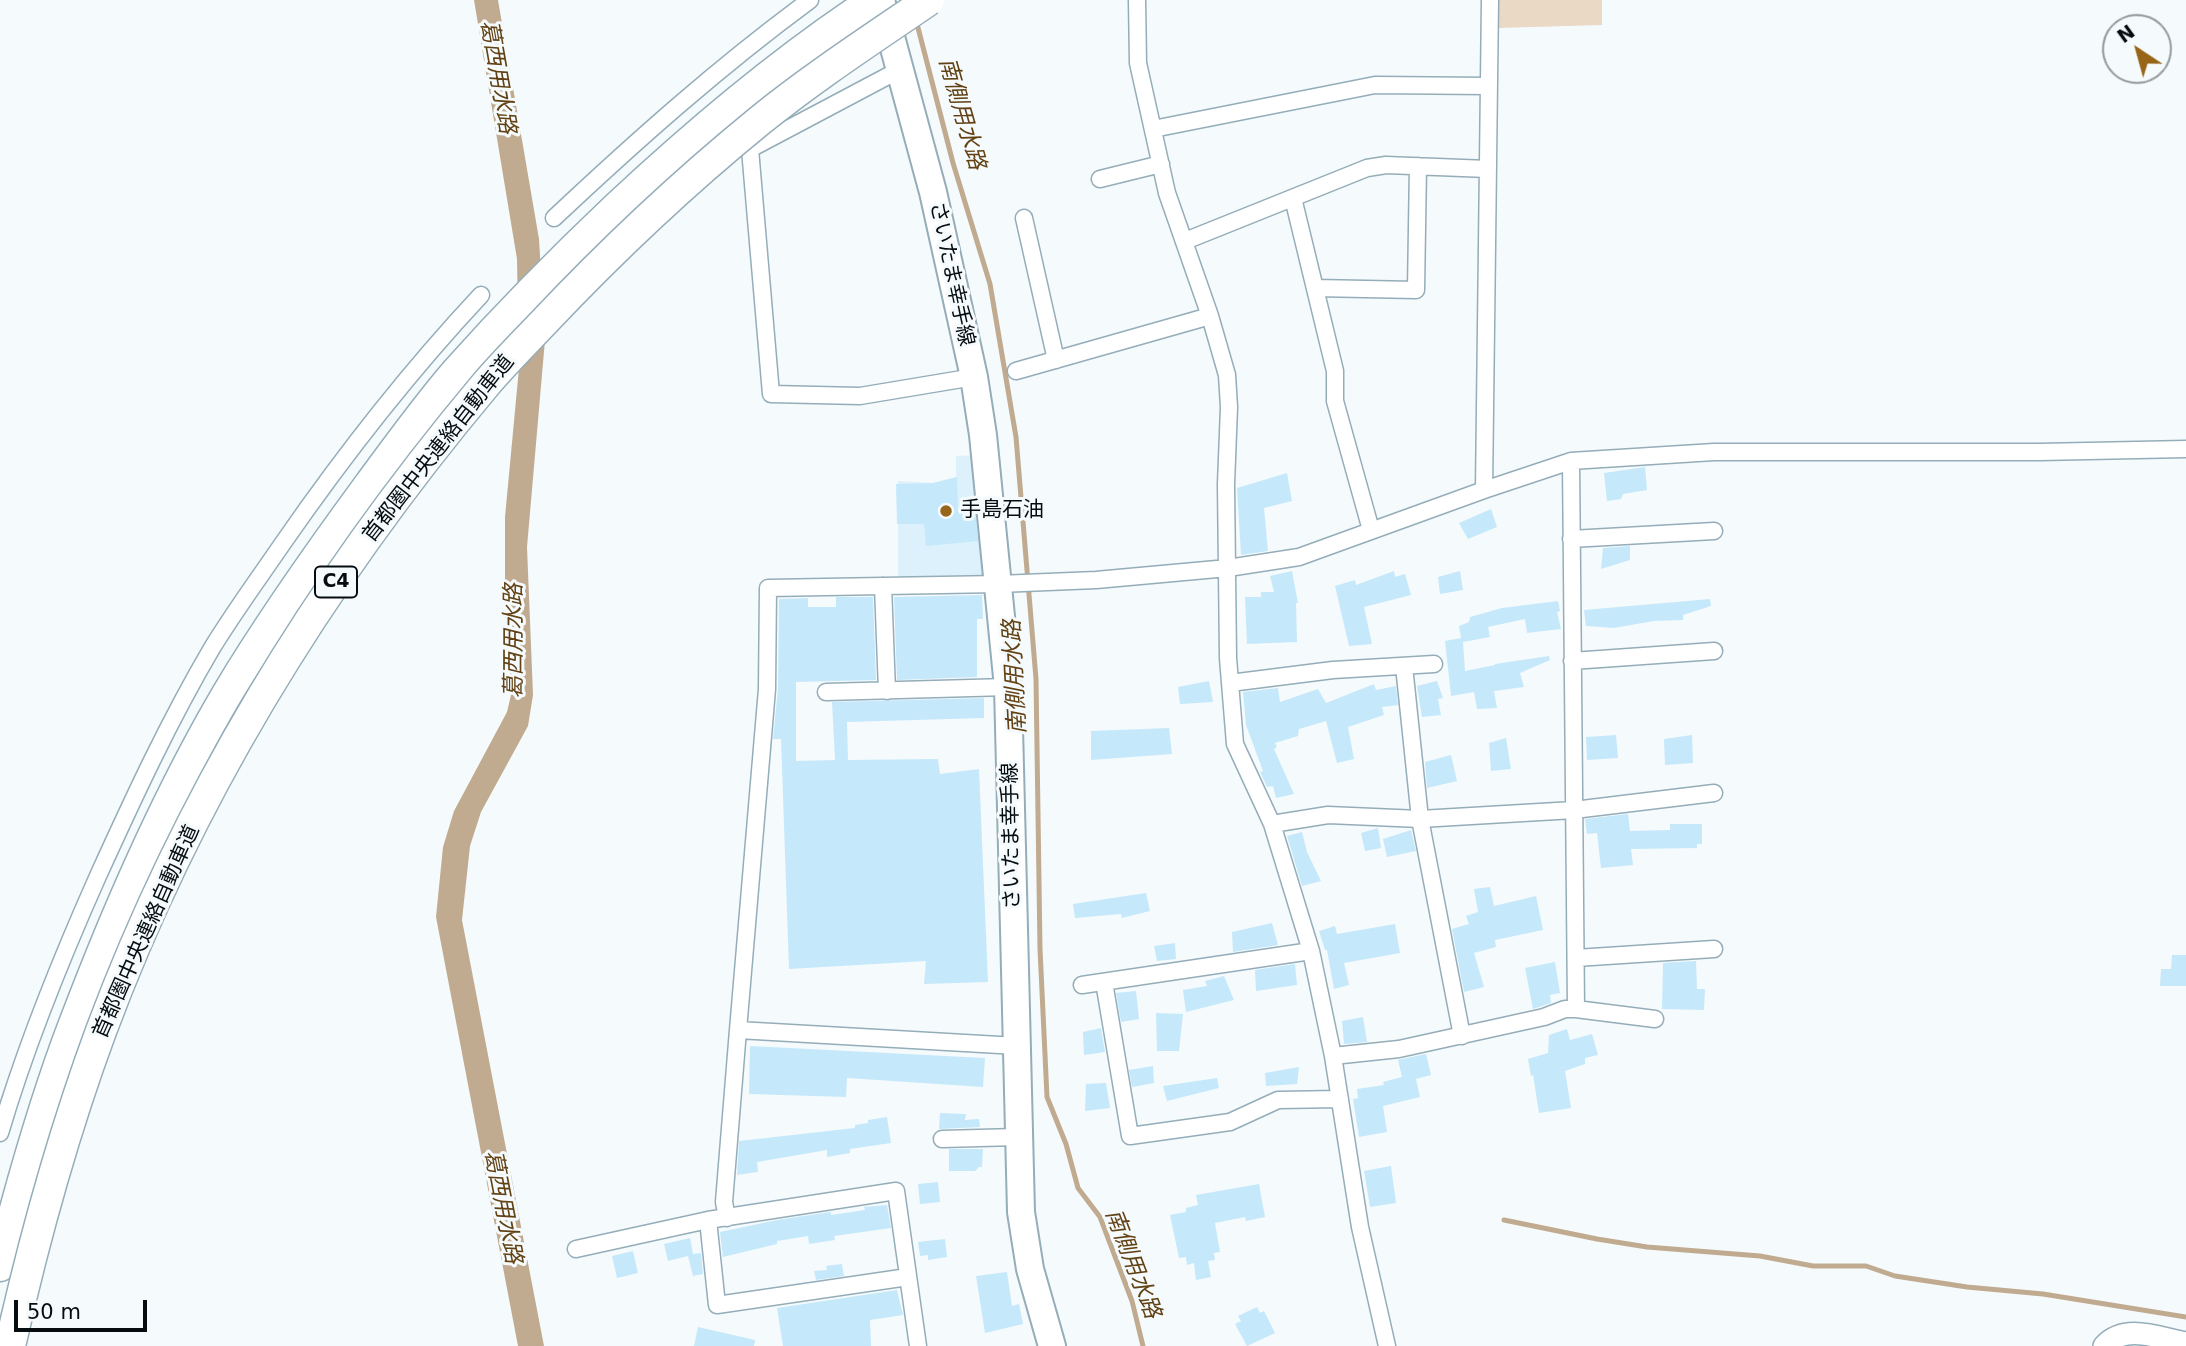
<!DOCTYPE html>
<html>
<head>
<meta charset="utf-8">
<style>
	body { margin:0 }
	#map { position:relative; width:2186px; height:1346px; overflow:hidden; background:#f5fafc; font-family:"DejaVu Sans",sans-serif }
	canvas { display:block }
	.north { position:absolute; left:2102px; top:14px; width:70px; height:70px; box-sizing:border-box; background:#f5fafc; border:2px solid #959b9e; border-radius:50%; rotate:324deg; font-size:19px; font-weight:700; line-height:28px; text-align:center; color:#050d11 }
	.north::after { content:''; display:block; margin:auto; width:24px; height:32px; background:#976518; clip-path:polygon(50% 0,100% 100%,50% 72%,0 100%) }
	.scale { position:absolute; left:14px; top:1300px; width:133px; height:32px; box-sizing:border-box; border:4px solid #050d11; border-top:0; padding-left:9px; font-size:21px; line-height:24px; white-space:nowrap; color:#050d11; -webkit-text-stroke:5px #f5fafc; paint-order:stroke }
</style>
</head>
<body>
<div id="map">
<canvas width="2186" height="1346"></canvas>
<div class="north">N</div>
<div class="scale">50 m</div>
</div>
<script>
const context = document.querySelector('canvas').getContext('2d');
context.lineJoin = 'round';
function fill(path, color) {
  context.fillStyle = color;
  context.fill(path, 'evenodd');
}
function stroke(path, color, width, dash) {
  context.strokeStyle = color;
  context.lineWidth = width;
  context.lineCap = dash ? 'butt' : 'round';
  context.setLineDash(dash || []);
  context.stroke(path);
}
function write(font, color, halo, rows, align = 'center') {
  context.font = font + ' "DejaVu Sans","Noto Sans JP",sans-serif';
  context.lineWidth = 6;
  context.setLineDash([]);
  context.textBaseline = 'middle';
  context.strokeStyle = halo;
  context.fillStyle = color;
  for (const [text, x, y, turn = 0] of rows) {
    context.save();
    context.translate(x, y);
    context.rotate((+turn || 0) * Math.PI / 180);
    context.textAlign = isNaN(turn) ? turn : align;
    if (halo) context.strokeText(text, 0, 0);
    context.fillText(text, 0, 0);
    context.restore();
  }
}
fill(new Path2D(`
	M 977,455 L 990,576 L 898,578 L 898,481 L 933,483 L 956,477 L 956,456 Z`), '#dcf1fb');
fill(new Path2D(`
	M 1498,0 L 1602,0 L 1602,25 L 1498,28 Z`), '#e9d9c5');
fill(new Path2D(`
	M 474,0 L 498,0 L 539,239 L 545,340 L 527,547 L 533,695 L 528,726 L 481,812 L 470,846 L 462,920 L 544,1346 L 518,1346 L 436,917 L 443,847 L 454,811 L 507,712 L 511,695 L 505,594 L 505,517 L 519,368 L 517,259 Z`), '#c0ab90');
stroke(new Path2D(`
	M 916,20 L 953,163 L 990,284 L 1016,437 L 1036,679 L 1040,949 L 1047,1097 L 1066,1144 L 1078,1188 L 1100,1217 L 1132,1301 L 1143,1346
	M 1504,1220 L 1597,1239 L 1647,1247 L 1760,1256 L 1813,1266 L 1866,1266 L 1895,1276 L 1967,1287 L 2043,1294 L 2186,1317`), '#c0ab90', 5);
fill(new Path2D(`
	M 1645,467 L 1647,490 L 1623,494 L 1621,499 L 1607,501 L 1604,473 Z
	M 1287,473 L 1292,501 L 1264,508 L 1268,551 L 1241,555 L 1237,488 Z
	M 957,477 L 958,512 L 975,511 L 978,541 L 926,546 L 924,524 L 897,524 L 896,484 L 933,483 Z
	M 1491,509 L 1497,527 L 1468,539 L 1459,523 Z
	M 1630,546 L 1630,560 L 1601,569 L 1603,548 Z
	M 1292,571 L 1298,603 L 1296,603 L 1297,642 L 1247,644 L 1245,597 L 1261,597 L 1261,592 L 1274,592 L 1270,576 Z
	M 1394,571 L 1395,577 L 1405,574 L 1411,595 L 1364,607 L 1372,644 L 1349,646 L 1335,586 L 1355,580 L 1356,585 Z
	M 1460,571 L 1463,590 L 1440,594 L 1438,577 Z
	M 982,595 L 983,619 L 977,619 L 977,677 L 897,680 L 894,597 Z
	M 836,597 L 873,597 L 876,680 L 796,682 L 796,761 L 835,760 L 832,702 L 984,698 L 984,718 L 847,722 L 848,760 L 938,759 L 940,774 L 979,769 L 988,982 L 924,984 L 926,961 L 789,969 L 781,739 L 773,739 L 778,689 L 779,599 L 808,598 L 808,607 L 836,607 Z
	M 1710,599 L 1711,606 L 1683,615 L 1683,620 L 1654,621 L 1614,628 L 1586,626 L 1584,610 Z
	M 1558,601 L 1560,611 L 1557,612 L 1561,629 L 1527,633 L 1525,619 L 1488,627 L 1490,637 L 1463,642 L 1465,671 L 1495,665 L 1495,664 L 1549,656 L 1550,660 L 1520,673 L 1524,687 L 1494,691 L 1497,708 L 1477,709 L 1474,692 L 1451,696 L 1445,641 L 1461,638 L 1459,626 L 1469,622 L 1470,617 L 1502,608 Z
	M 1209,681 L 1213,702 L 1180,704 L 1178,687 Z
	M 1437,681 L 1443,698 L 1438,699 L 1441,715 L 1422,717 L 1417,686 Z
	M 1374,684 L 1376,690 L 1396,686 L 1398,705 L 1382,707 L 1384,715 L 1348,727 L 1354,759 L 1337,763 L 1326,721 L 1299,729 L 1298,736 L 1275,743 L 1277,747 L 1274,749 L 1294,794 L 1276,798 L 1273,786 L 1267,787 L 1260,772 L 1263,771 L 1246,725 L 1243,692 L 1278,688 L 1280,702 L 1318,689 L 1326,703 Z
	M 1169,728 L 1172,754 L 1091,760 L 1091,731 Z
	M 1616,735 L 1618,758 L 1587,760 L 1586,737 Z
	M 1692,735 L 1693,763 L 1665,765 L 1664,739 Z
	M 1506,738 L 1511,769 L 1491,771 L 1489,743 Z
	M 1451,755 L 1457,781 L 1427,788 L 1425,762 Z
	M 1628,814 L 1630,831 L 1670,830 L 1670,824 L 1702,824 L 1702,844 L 1697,844 L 1697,848 L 1631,849 L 1633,865 L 1601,868 L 1597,833 L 1587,834 L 1585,819 Z
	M 1378,828 L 1381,848 L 1365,851 L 1361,833 Z
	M 1411,830 L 1416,851 L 1387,857 L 1383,839 Z
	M 1302,832 L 1307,852 L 1321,881 L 1302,886 L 1287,836 Z
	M 1490,887 L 1494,906 L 1536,896 L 1543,930 L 1495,940 L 1496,947 L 1474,953 L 1484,987 L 1464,992 L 1452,929 L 1469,924 L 1466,916 L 1478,912 L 1474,889 Z
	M 1146,893 L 1150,911 L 1122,918 L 1121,914 L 1075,918 L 1073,904 Z
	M 1272,923 L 1278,945 L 1233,952 L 1232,932 Z
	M 1395,924 L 1400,953 L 1344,963 L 1349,985 L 1334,989 L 1327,950 L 1325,950 L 1319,931 L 1335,926 L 1337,934 Z
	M 1175,943 L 1176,959 L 1157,961 L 1154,946 Z
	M 2172,955 L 2186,955 L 2186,986 L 2160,986 L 2161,969 L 2171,969 Z
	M 1696,961 L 1697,989 L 1705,989 L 1704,1010 L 1662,1009 L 1663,963 Z
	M 1555,962 L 1560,993 L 1550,995 L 1551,1003 L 1533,1009 L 1525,968 Z
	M 1295,964 L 1297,985 L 1256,991 L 1255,970 Z
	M 1224,976 L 1234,1000 L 1186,1012 L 1183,990 L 1207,986 L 1205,981 Z
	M 1136,991 L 1139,1019 L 1121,1022 L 1116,993 Z
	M 1156,1013 L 1183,1014 L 1179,1051 L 1157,1051 Z
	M 1363,1017 L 1367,1042 L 1344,1044 L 1342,1021 Z
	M 1101,1028 L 1105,1052 L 1084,1055 L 1083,1032 Z
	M 1567,1029 L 1570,1040 L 1592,1034 L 1598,1055 L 1585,1058 L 1585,1064 L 1565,1071 L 1571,1108 L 1539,1113 L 1533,1075 L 1531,1076 L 1528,1059 L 1548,1053 L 1549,1035 Z
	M 750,1046 L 985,1058 L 983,1087 L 847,1078 L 846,1097 L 749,1094 Z
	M 1426,1054 L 1431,1075 L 1416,1079 L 1420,1097 L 1383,1106 L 1387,1132 L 1359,1137 L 1353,1099 L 1358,1098 L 1357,1089 L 1384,1085 L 1383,1082 L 1402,1077 L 1398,1060 Z
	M 1153,1066 L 1154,1083 L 1132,1087 L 1129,1070 Z
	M 1299,1067 L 1297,1084 L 1266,1086 L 1265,1073 Z
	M 1217,1078 L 1219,1088 L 1167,1101 L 1163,1086 Z
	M 1106,1083 L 1110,1108 L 1085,1111 L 1086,1084 Z
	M 940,1113 L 966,1114 L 965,1120 L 979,1119 L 980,1127 L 939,1129 Z
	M 887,1117 L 891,1143 L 850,1149 L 850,1153 L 827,1157 L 827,1150 L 757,1162 L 758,1172 L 737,1175 L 739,1141 L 855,1128 L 855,1125 L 868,1123 L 868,1120 Z
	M 949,1149 L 983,1149 L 982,1167 L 979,1167 L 975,1171 L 949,1171 Z
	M 1391,1166 L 1396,1203 L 1370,1207 L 1364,1171 Z
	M 938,1182 L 940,1202 L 920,1204 L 918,1184 Z
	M 1259,1184 L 1265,1217 L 1246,1221 L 1245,1217 L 1215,1223 L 1220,1252 L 1214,1253 L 1215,1260 L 1208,1261 L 1211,1277 L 1196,1280 L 1194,1263 L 1187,1265 L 1186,1257 L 1179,1258 L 1170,1215 L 1186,1212 L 1186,1208 L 1198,1205 L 1196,1195 Z
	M 887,1205 L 891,1228 L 834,1236 L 835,1240 L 809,1244 L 808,1236 L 777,1241 L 777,1244 L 723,1257 L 720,1232 L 777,1220 L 831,1212 L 831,1215 L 865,1210 L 864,1207 Z
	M 690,1238 L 693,1254 L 701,1253 L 703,1274 L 693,1276 L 688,1256 L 668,1261 L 664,1244 Z
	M 945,1239 L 947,1257 L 928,1260 L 928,1255 L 920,1256 L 918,1242 Z
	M 633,1251 L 638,1273 L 617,1278 L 612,1256 Z
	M 842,1264 L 844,1276 L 816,1280 L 814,1271 L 827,1270 L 826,1266 Z
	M 1007,1272 L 1012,1306 L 1019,1304 L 1023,1324 L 985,1333 L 976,1276 Z
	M 897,1290 L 903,1315 L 870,1320 L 871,1346 L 783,1346 L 777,1308 Z
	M 1257,1307 L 1260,1313 L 1264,1311 L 1275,1333 L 1247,1346 L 1235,1324 L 1241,1321 L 1238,1316 Z
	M 698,1327 L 755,1340 L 754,1346 L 694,1346 Z`), '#c5e9fb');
const minor = new Path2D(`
	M 1137,0 L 1138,63 L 1167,193 L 1210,316 L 1227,375 L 1229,407 L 1226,484 L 1228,658 L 1235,744 L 1272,824 L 1311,951 L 1333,1056 L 1360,1227 L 1387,1346
	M 901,69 L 750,149 L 771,394 L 860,396 L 974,377
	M 1153,129 L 1375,85 L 1489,86
	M 1100,179 L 1161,164
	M 1293,198 L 1335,371 L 1335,401 L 1371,530
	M 554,218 C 636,141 719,67 810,0
	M 1024,218 L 1056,360
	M 1185,241 L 1367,168 L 1386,165 L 1488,169
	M 1315,288 L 1416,290 L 1418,166
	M 1016,371 L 1210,316
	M 1571,461 L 1576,1009
	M 1484,490 L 1490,0
	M 1571,539 L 1714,531
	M 883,586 L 887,691
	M 1572,661 L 1714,651
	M 1404,666 L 1420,819 L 1462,1036
	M 1230,683 L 1333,670 L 1434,664
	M 826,692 L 1008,687
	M 1272,824 L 1328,815 L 1420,819 L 1574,810 L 1714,793
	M 1576,958 L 1714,949
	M 1104,982 L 1130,1136 L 1230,1122 L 1278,1100 L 1340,1099
	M 1082,985 L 1311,951
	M 738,1030 L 767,689 L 768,588 L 999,584 L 1096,580 L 1228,568 L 1299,557 L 1484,490 L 1571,461 L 1714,452 L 2039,452 L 2186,449
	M 1333,1056 L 1399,1049 L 1544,1017 L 1565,1009 L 1576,1009 L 1655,1019
	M 0,1133 C 26,1045 61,959 98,876 C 133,799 169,721 212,648 C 234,612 259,578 283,543 C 344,455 408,373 481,295
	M 942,1139 L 1017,1137
	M 727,1218 L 724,1202 L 738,1030 L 1017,1046
	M 708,1220 L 717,1305 L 908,1277
	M 576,1249 L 708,1220 L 896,1191 L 918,1346`);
const tertiary = new Path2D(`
	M 2104,1346 C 2125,1323 2159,1338 2186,1343`);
const primary = new Path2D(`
	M 881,0 L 933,192 L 974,377 L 983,435 L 1008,687 L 1021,1212 L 1030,1269 L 1052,1346`);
const motorway = new Path2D(`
	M 0,1266 C 21,1184 44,1102 74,1024 C 116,913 167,796 227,694 C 270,622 319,553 369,485 C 397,447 425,408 456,372 C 507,315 560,261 616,208 C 697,132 781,61 874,0`);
stroke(minor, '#94adb9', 19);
stroke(tertiary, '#94adb9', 24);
stroke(primary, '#94adb9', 30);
stroke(motorway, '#94adb9', 33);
stroke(minor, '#fff', 16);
stroke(tertiary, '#fff', 21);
stroke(primary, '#fff', 26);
stroke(motorway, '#fff', 30);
const motorwayBridge = new Path2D(`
	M 10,1346 C 34,1239 63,1134 101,1031 C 189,795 324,577 486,384 C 504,363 524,343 543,323 C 610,252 682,184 758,122 C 812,78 872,39 929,0`);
stroke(motorwayBridge, '#94adb9', 33, []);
stroke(motorwayBridge, '#fff', 30);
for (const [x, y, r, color] of [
	[946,511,7,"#976518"]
]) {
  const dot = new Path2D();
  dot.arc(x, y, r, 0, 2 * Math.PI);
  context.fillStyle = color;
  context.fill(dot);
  stroke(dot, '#f5fafc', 2.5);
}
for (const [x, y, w] of [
	[336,582,42]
]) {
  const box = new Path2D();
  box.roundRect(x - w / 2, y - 15.5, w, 31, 5);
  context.fillStyle = '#f5fafc';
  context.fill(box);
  stroke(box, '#050d11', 2);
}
write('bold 19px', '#050d11', null, [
	["C4",336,582]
]);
write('21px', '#050d11', '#f5fafc', [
	["さいたま幸手線",951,274,78],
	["首都圏中央連絡自動車道",439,449,-52],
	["さいたま幸手線",1012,836,-91],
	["首都圏中央連絡自動車道",147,932,-66]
]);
write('21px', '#050d11', '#f5fafc', [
	["手島石油",960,511]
], 'left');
write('italic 23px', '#624214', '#f5fafc', [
	["葛西用水路",497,77,80],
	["南側用水路",961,114,74],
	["葛西用水路",515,641,-90],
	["南側用水路",1016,677,-93],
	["葛西用水路",502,1207,79],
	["南側用水路",1132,1264,69]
]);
</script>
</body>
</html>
